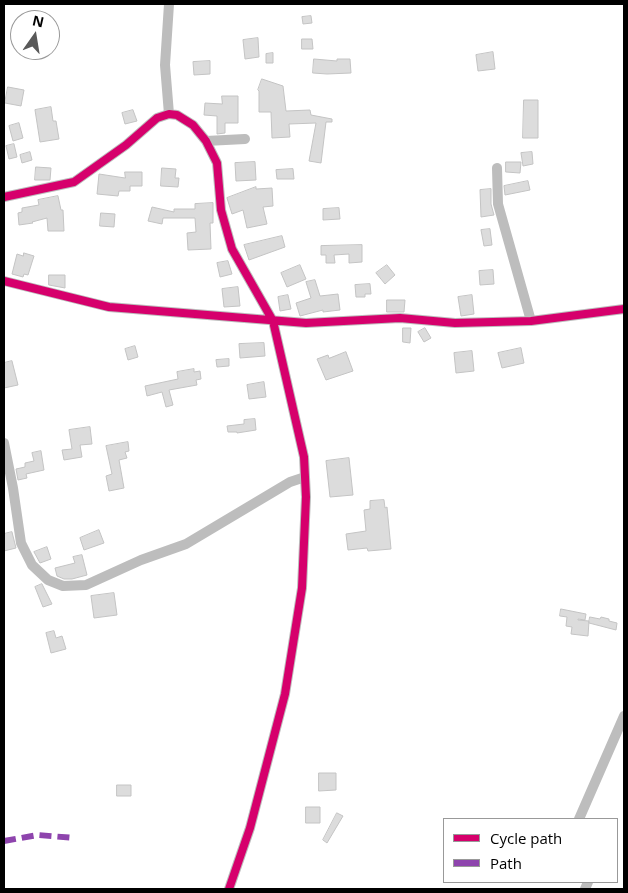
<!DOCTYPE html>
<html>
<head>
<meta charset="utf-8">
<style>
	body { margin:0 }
	#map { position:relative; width:628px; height:893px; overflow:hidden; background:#fff; font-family:"Open Sans",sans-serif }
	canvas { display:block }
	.frame { position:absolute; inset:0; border:5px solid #000; pointer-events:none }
	.legend { position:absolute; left:443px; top:818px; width:175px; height:65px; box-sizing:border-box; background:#fff; border:1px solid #999; margin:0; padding:6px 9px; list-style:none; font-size:15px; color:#000 }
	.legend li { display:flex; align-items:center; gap:10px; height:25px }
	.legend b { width:25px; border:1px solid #999 }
	.north { position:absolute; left:10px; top:10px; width:50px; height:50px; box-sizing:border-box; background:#fff; border:1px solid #999; border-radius:50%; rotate:13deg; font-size:14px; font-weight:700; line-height:20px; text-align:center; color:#000 }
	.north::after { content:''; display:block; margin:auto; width:18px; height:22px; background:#595959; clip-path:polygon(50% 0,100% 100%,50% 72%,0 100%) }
</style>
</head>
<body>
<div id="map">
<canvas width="628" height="893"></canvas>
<div class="frame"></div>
<ul class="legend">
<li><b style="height:6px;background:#d6006c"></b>Cycle path</li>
<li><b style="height:6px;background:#8e44ad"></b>Path</li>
</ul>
<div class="north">N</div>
</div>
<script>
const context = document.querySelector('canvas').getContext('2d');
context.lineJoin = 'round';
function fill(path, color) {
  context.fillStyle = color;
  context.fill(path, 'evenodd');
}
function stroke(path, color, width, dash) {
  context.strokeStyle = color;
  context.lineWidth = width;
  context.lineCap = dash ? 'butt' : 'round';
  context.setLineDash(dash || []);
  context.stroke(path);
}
const building = new Path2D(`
	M 311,16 L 312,23 L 303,24 L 302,17 Z
	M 258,38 L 259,57 L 245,59 L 243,40 Z
	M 302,39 L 312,39 L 313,49 L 302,49 Z
	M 493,52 L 495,69 L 478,71 L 476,55 Z
	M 273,53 L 273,63 L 266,63 L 266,54 Z
	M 314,59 L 337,61 L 337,59 L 350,59 L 351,73 L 327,74 L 313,73 Z
	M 210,61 L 210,74 L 194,75 L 193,62 Z
	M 262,79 L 283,86 L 286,111 L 310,110 L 311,115 L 332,119 L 332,122 L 326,122 L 321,163 L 309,161 L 316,123 L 289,124 L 290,137 L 272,138 L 271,112 L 259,112 L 259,91 L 258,90 Z
	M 8,87 L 24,90 L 21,106 L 5,103 Z
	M 222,96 L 238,96 L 238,123 L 225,123 L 225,133 L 217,134 L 217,116 L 204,115 L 205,103 L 222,104 Z
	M 524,100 L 538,100 L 538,138 L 523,138 Z
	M 51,107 L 53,121 L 56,121 L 59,139 L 40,142 L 35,110 Z
	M 133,110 L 137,121 L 125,124 L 122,113 Z
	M 19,123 L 23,138 L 13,141 L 9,126 Z
	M 14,144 L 17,157 L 9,159 L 6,146 Z
	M 30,152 L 32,160 L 22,163 L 20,155 Z
	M 532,152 L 533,164 L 523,166 L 521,153 Z
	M 255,162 L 256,180 L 236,181 L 235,163 Z
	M 506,162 L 521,162 L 520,173 L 506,172 Z
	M 36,167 L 51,168 L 50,180 L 35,180 Z
	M 162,168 L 176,169 L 175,178 L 179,178 L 178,187 L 161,186 Z
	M 293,169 L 294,179 L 277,179 L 276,170 Z
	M 125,172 L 142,172 L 142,186 L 130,186 L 130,191 L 119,191 L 118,196 L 97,194 L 99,174 L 125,178 Z
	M 528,181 L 530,190 L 505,195 L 504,186 Z
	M 256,187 L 256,189 L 272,188 L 273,206 L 263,207 L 267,224 L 247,228 L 243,210 L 232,214 L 227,198 Z
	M 491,189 L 491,204 L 494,215 L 481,217 L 480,190 Z
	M 58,196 L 61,210 L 63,210 L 64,231 L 48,231 L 47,218 L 32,222 L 33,223 L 19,225 L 18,213 L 22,212 L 22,208 L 39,205 L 38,200 Z
	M 213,203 L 213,223 L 210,223 L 211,249 L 188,250 L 187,233 L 196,232 L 195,218 L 163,218 L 162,224 L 148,221 L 152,207 L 174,212 L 174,209 L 195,209 L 195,204 Z
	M 339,208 L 340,219 L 323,220 L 323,209 Z
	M 101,213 L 115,214 L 114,227 L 100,226 Z
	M 490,229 L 492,245 L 484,246 L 481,230 Z
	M 282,236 L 285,247 L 249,260 L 244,245 Z
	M 362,245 L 362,262 L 349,263 L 349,254 L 334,255 L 335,263 L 326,263 L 326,255 L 321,255 L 321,246 Z
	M 24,253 L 34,256 L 28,275 L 24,274 L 23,277 L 12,274 L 17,254 L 23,256 Z
	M 228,261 L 232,274 L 220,277 L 217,263 Z
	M 300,265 L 306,279 L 287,287 L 281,273 Z
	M 387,265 L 395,275 L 385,284 L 376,273 Z
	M 493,270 L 494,284 L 480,285 L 479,271 Z
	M 49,275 L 65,275 L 65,288 L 49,285 Z
	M 315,280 L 320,296 L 338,294 L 340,310 L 323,312 L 323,310 L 300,316 L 296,303 L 311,298 L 306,282 Z
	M 370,284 L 371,294 L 365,294 L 365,297 L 356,297 L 355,285 Z
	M 238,287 L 240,306 L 224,307 L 222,289 Z
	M 288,295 L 291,309 L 280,311 L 278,297 Z
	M 472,295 L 474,314 L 461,316 L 458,297 Z
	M 387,300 L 405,300 L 404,312 L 387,312 Z
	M 403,328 L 411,328 L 410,343 L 403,342 Z
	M 425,328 L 431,338 L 424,342 L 418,332 Z
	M 264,343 L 265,356 L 240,358 L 239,344 Z
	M 135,346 L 138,357 L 128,360 L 125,349 Z
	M 521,348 L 524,363 L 502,368 L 498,353 Z
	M 472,351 L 474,371 L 456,373 L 454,353 Z
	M 346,352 L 353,371 L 326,380 L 317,359 L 328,355 L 329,358 Z
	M 229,359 L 229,366 L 217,367 L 216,360 Z
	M 12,361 L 18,385 L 4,388 L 4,363 Z
	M 194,369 L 194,372 L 200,371 L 201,379 L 196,380 L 197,385 L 169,390 L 173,405 L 166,407 L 162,392 L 147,396 L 145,386 L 178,379 L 177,372 Z
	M 264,382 L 266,397 L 249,399 L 247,385 Z
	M 255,419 L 256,430 L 237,433 L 237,432 L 228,432 L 227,426 L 244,424 L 244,420 Z
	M 90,427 L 92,444 L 80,445 L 82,457 L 64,460 L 62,450 L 72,449 L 69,430 Z
	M 128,442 L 129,451 L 125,452 L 127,458 L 119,460 L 124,488 L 109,491 L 106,476 L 112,474 L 106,446 Z
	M 41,451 L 44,470 L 26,474 L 27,478 L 18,480 L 16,469 L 25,467 L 25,463 L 34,461 L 32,453 Z
	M 349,458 L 353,495 L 330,497 L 326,461 Z
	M 384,500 L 385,508 L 387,507 L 391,549 L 368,551 L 367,548 L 348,550 L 346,534 L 366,531 L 364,510 L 370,509 L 370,501 Z
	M 99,530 L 104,543 L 84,550 L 80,538 Z
	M 12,532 L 16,548 L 4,551 L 4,534 Z
	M 47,547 L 51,559 L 40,563 L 34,552 Z
	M 82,555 L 87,575 L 72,579 L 64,579 L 57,576 L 55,568 L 75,563 L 73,557 Z
	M 42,584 L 52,604 L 43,607 L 35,587 Z
	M 114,593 L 117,615 L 94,618 L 91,596 Z
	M 561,609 L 586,614 L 585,620 L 578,619 L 578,620 L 589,621 L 588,636 L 571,634 L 572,627 L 566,626 L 567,617 L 560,616 Z
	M 590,617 L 600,619 L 601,617 L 609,619 L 609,621 L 617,623 L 616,630 L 589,623 Z
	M 54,631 L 56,638 L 62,636 L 66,649 L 51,653 L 46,633 Z
	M 319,773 L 336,773 L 336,790 L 319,791 Z
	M 117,785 L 131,785 L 131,796 L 117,796 Z
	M 306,807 L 320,807 L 320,823 L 306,823 Z
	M 337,813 L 343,816 L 327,843 L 323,840 Z`);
fill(building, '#dcdcdc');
stroke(building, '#c4c4c4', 1);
stroke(new Path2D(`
	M 169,4 L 165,65 L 169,114
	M 206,141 L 245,139
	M 497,168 L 498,204 L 531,321
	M 4,197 L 74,182 L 126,145 L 157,118 L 169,114 L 177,115 L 193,125 L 206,141 L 217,163 L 221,210 L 232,249 L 273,321 L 304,457 L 306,497 L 302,588 L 285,694 L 250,828 L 229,889
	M 4,281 L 109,307 L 306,323 L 400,318 L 455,323 L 531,321 L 624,309
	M 4,443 L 13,488 L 21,543 L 32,565 L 48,580 L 63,586 L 86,585 L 141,560 L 186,544 L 290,482 L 305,477
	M 579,819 L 624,716
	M 585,889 L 588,882`), '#bdbdbd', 10);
stroke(new Path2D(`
	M 4,841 L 38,835 L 74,838`), '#8e44ad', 6, [12, 6]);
stroke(new Path2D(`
	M 4,197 L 74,182 L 126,145 L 157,118 L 169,114 L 177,115 L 193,125 L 206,141 L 217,163 L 221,210 L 232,249 L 273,321 L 304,457 L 306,497 L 302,588 L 285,694 L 250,828 L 229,889
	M 4,281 L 109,307 L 306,323 L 400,318 L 455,323 L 531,321 L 624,309`), '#d6006c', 8);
</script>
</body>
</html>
